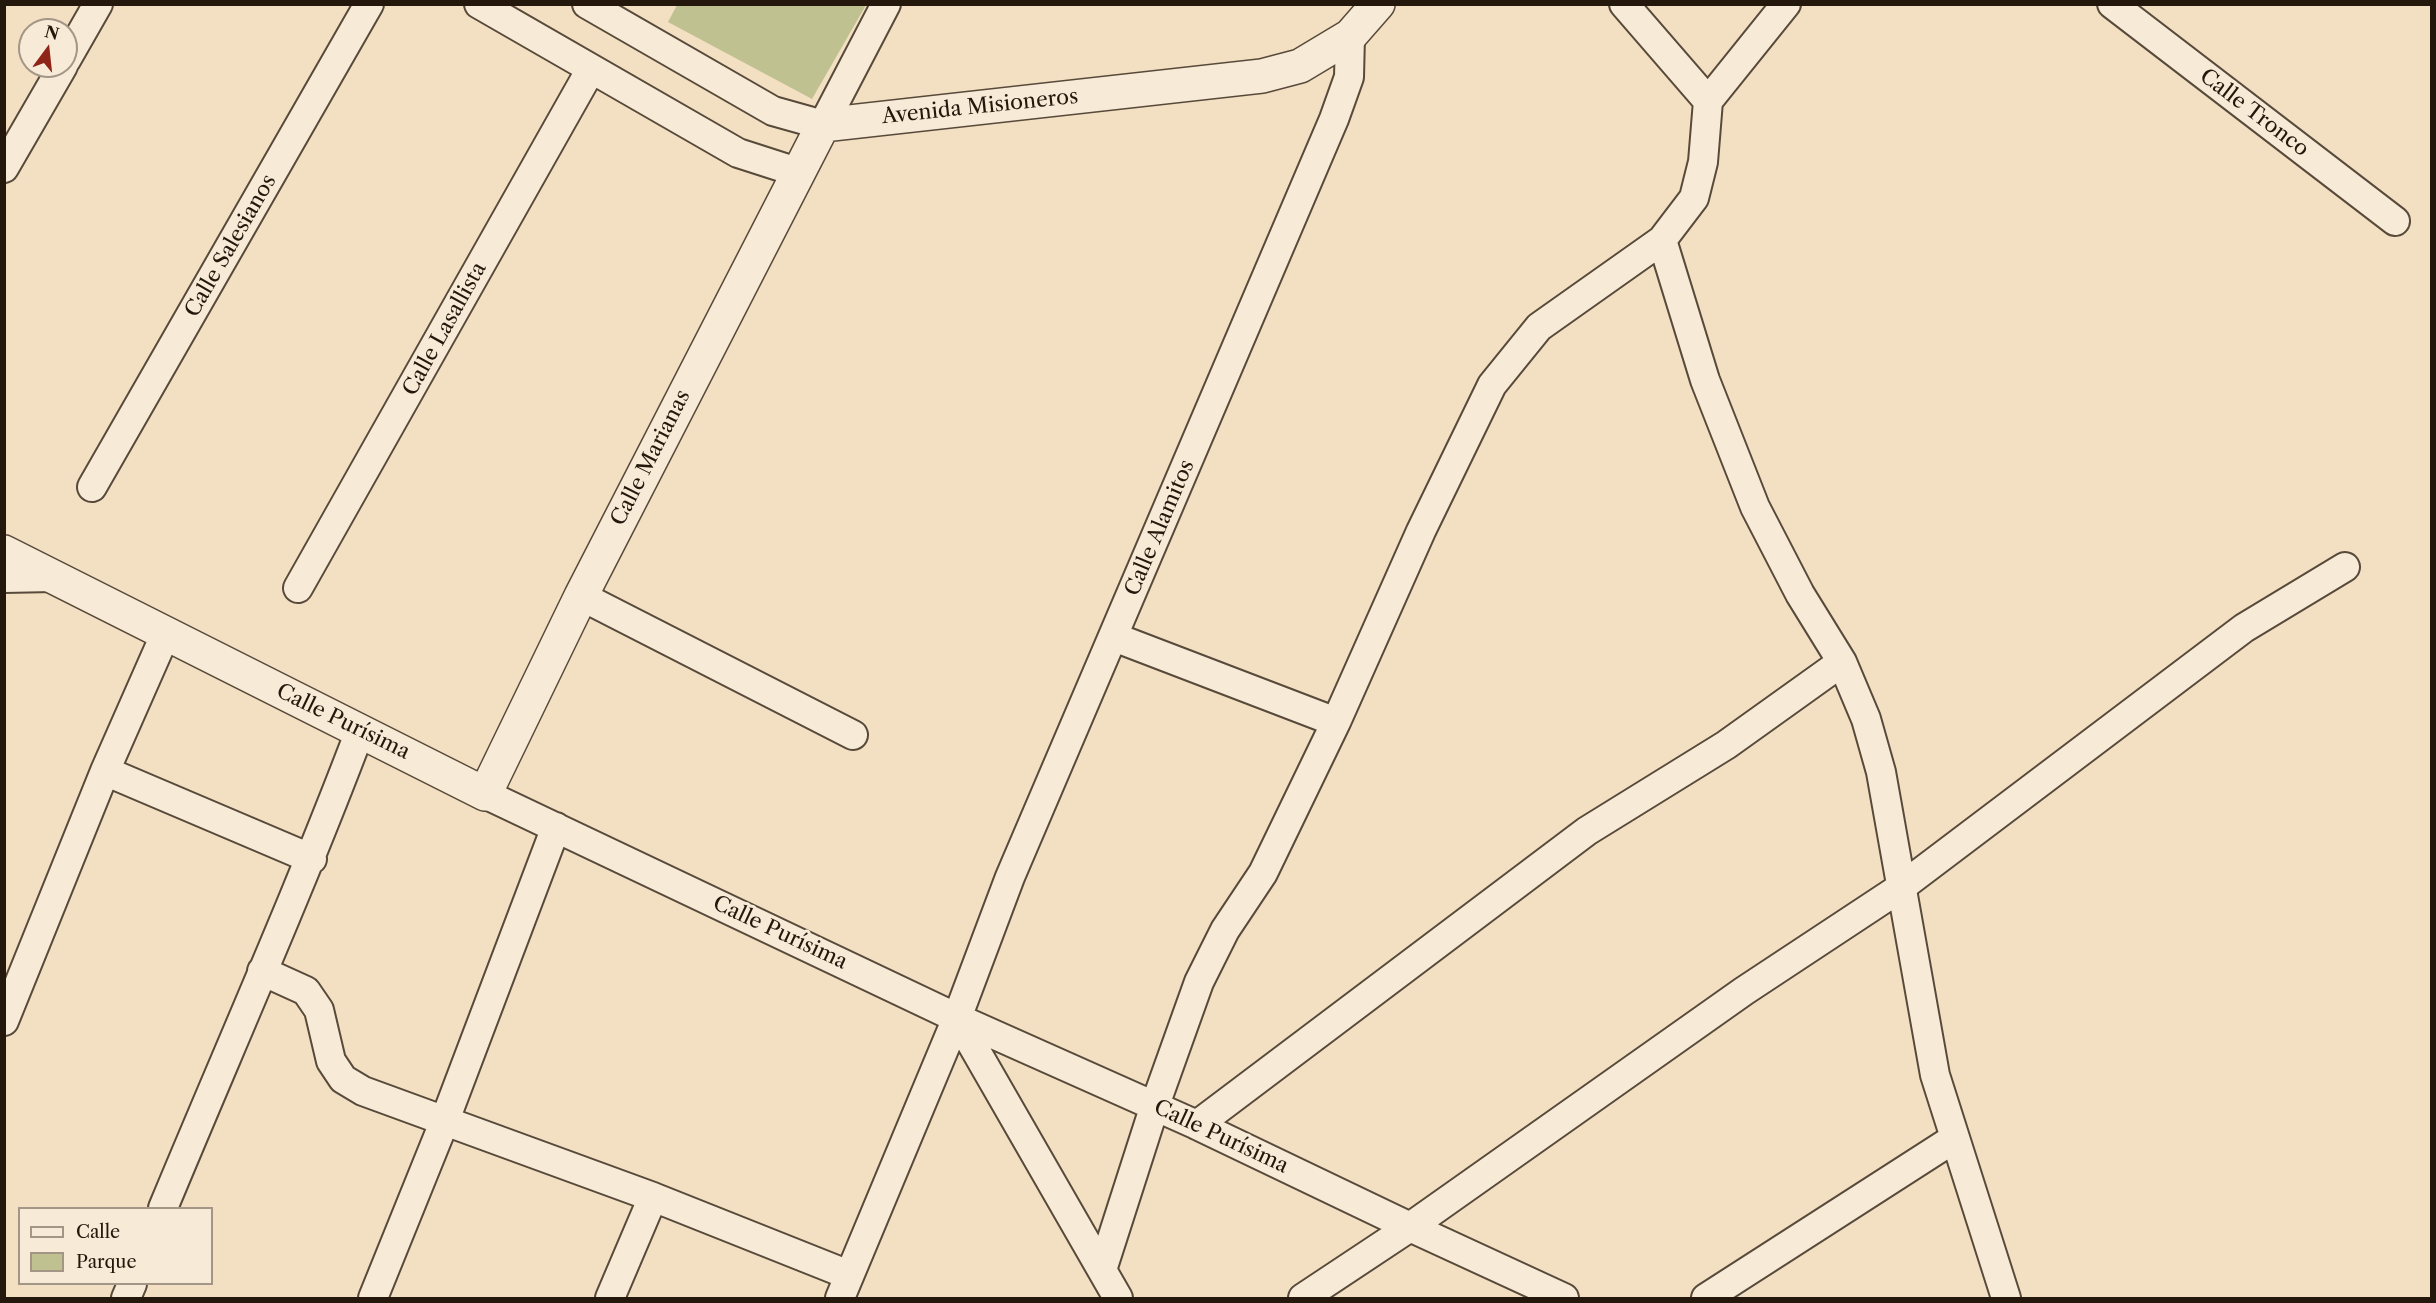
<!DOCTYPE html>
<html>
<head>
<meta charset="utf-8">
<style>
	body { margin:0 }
	#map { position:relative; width:2436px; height:1303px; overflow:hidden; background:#f3dfc2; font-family:"Libre Caslon Text",serif }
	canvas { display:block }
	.frame { position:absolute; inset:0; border:6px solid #24180c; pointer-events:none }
	.legend { position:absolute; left:18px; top:1207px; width:195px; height:78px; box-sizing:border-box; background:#f7ead7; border:2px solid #a39686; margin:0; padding:8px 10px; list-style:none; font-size:18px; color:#24180c }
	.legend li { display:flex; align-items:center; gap:12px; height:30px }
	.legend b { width:30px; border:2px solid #a39686 }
	.north { position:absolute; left:18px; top:18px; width:60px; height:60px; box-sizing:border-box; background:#f7ead7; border:2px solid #a39686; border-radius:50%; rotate:15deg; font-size:16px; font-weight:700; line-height:24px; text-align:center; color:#24180c }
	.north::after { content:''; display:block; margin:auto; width:21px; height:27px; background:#8f2418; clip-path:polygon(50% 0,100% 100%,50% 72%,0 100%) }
</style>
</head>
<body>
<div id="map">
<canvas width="2436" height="1303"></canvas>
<div class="frame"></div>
<ul class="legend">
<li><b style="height:8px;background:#f7ead7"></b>Calle</li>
<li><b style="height:16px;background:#bfc190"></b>Parque</li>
</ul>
<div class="north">N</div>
</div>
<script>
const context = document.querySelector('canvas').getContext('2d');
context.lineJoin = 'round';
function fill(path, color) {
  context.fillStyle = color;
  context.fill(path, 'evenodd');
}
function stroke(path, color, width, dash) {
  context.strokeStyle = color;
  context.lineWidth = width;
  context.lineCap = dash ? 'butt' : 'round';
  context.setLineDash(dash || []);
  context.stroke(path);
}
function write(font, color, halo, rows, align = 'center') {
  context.font = font + ' "Libre Caslon Text",serif';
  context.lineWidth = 6;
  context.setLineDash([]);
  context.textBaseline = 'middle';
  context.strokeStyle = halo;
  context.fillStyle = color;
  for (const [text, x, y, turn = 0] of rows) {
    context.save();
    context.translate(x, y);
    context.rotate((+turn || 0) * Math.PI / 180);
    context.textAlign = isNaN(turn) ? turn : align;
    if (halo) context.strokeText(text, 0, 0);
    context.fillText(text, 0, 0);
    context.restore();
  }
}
fill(new Path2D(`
	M 677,5 L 677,4 L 866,5 L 812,99 L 668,22 Z`), '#bfc190');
const minor = new Path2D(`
	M 479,4 L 738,153 L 797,172
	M 587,4 L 773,111 L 823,125 L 886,4
	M 2112,4 L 2395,221
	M 66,60 L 98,4
	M 1708,101 L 1786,4
	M 4,168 L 63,66
	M 1662,240 L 1705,380 L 1755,507 L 1800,594 L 1842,662 L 1866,719 L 1881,772 L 1935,1075 L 2006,1298
	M 92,487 L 369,4
	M 4,578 L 53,577
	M 298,588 L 591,69
	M 581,596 L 853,735
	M 1114,637 L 1336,722
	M 105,771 L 312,859
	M 485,794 L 957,1018 L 1197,1125 L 1410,1227 L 1564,1298
	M 262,971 L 306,991 L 319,1010 L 331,1061 L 343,1079 L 363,1091 L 653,1197 L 849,1275
	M 957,1018 L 1118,1298
	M 4,1021 L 105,771 L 165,635
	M 1197,1125 L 1587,831 L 1726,745 L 1842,662
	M 163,1208 C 229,1049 299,892 360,731
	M 1102,1270 L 1155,1105 L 1199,982 L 1225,930 L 1263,873 L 1336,722 L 1421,531 L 1492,385 L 1539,327 L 1662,240 L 1694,198 L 1703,162 L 1708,101 L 1624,4
	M 126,1298 L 132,1284
	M 373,1298 L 445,1120 L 556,827
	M 610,1298 L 653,1197
	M 840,1298 L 957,1018 L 1010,877 L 1334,119 L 1349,77 L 1350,36
	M 1303,1298 L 1410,1227 L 1744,991 L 1900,888 L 2244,628 L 2345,567
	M 1706,1298 L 1955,1138`);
const tertiary = new Path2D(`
	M 4,552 L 485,794 L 581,596 L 823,125 L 1262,76 L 1300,66 L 1350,36 L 1378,4`);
stroke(minor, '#584a3a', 32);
stroke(tertiary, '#584a3a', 36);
stroke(minor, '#f7ead7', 28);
stroke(tertiary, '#f7ead7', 33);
write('21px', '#24180c', '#f7ead7', [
	["Avenida Misioneros",980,107,-6],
	["Calle Tronco",2254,113,37],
	["Calle Salesianos",231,246,-60],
	["Calle Lasallista",445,329,-61],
	["Calle Marianas",651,458,-63],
	["Calle Alamitos",1160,528,-67],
	["Calle Purísima",343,722,26],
	["Calle Purísima",780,933,25],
	["Calle Purísima",1221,1137,25]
]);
</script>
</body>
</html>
